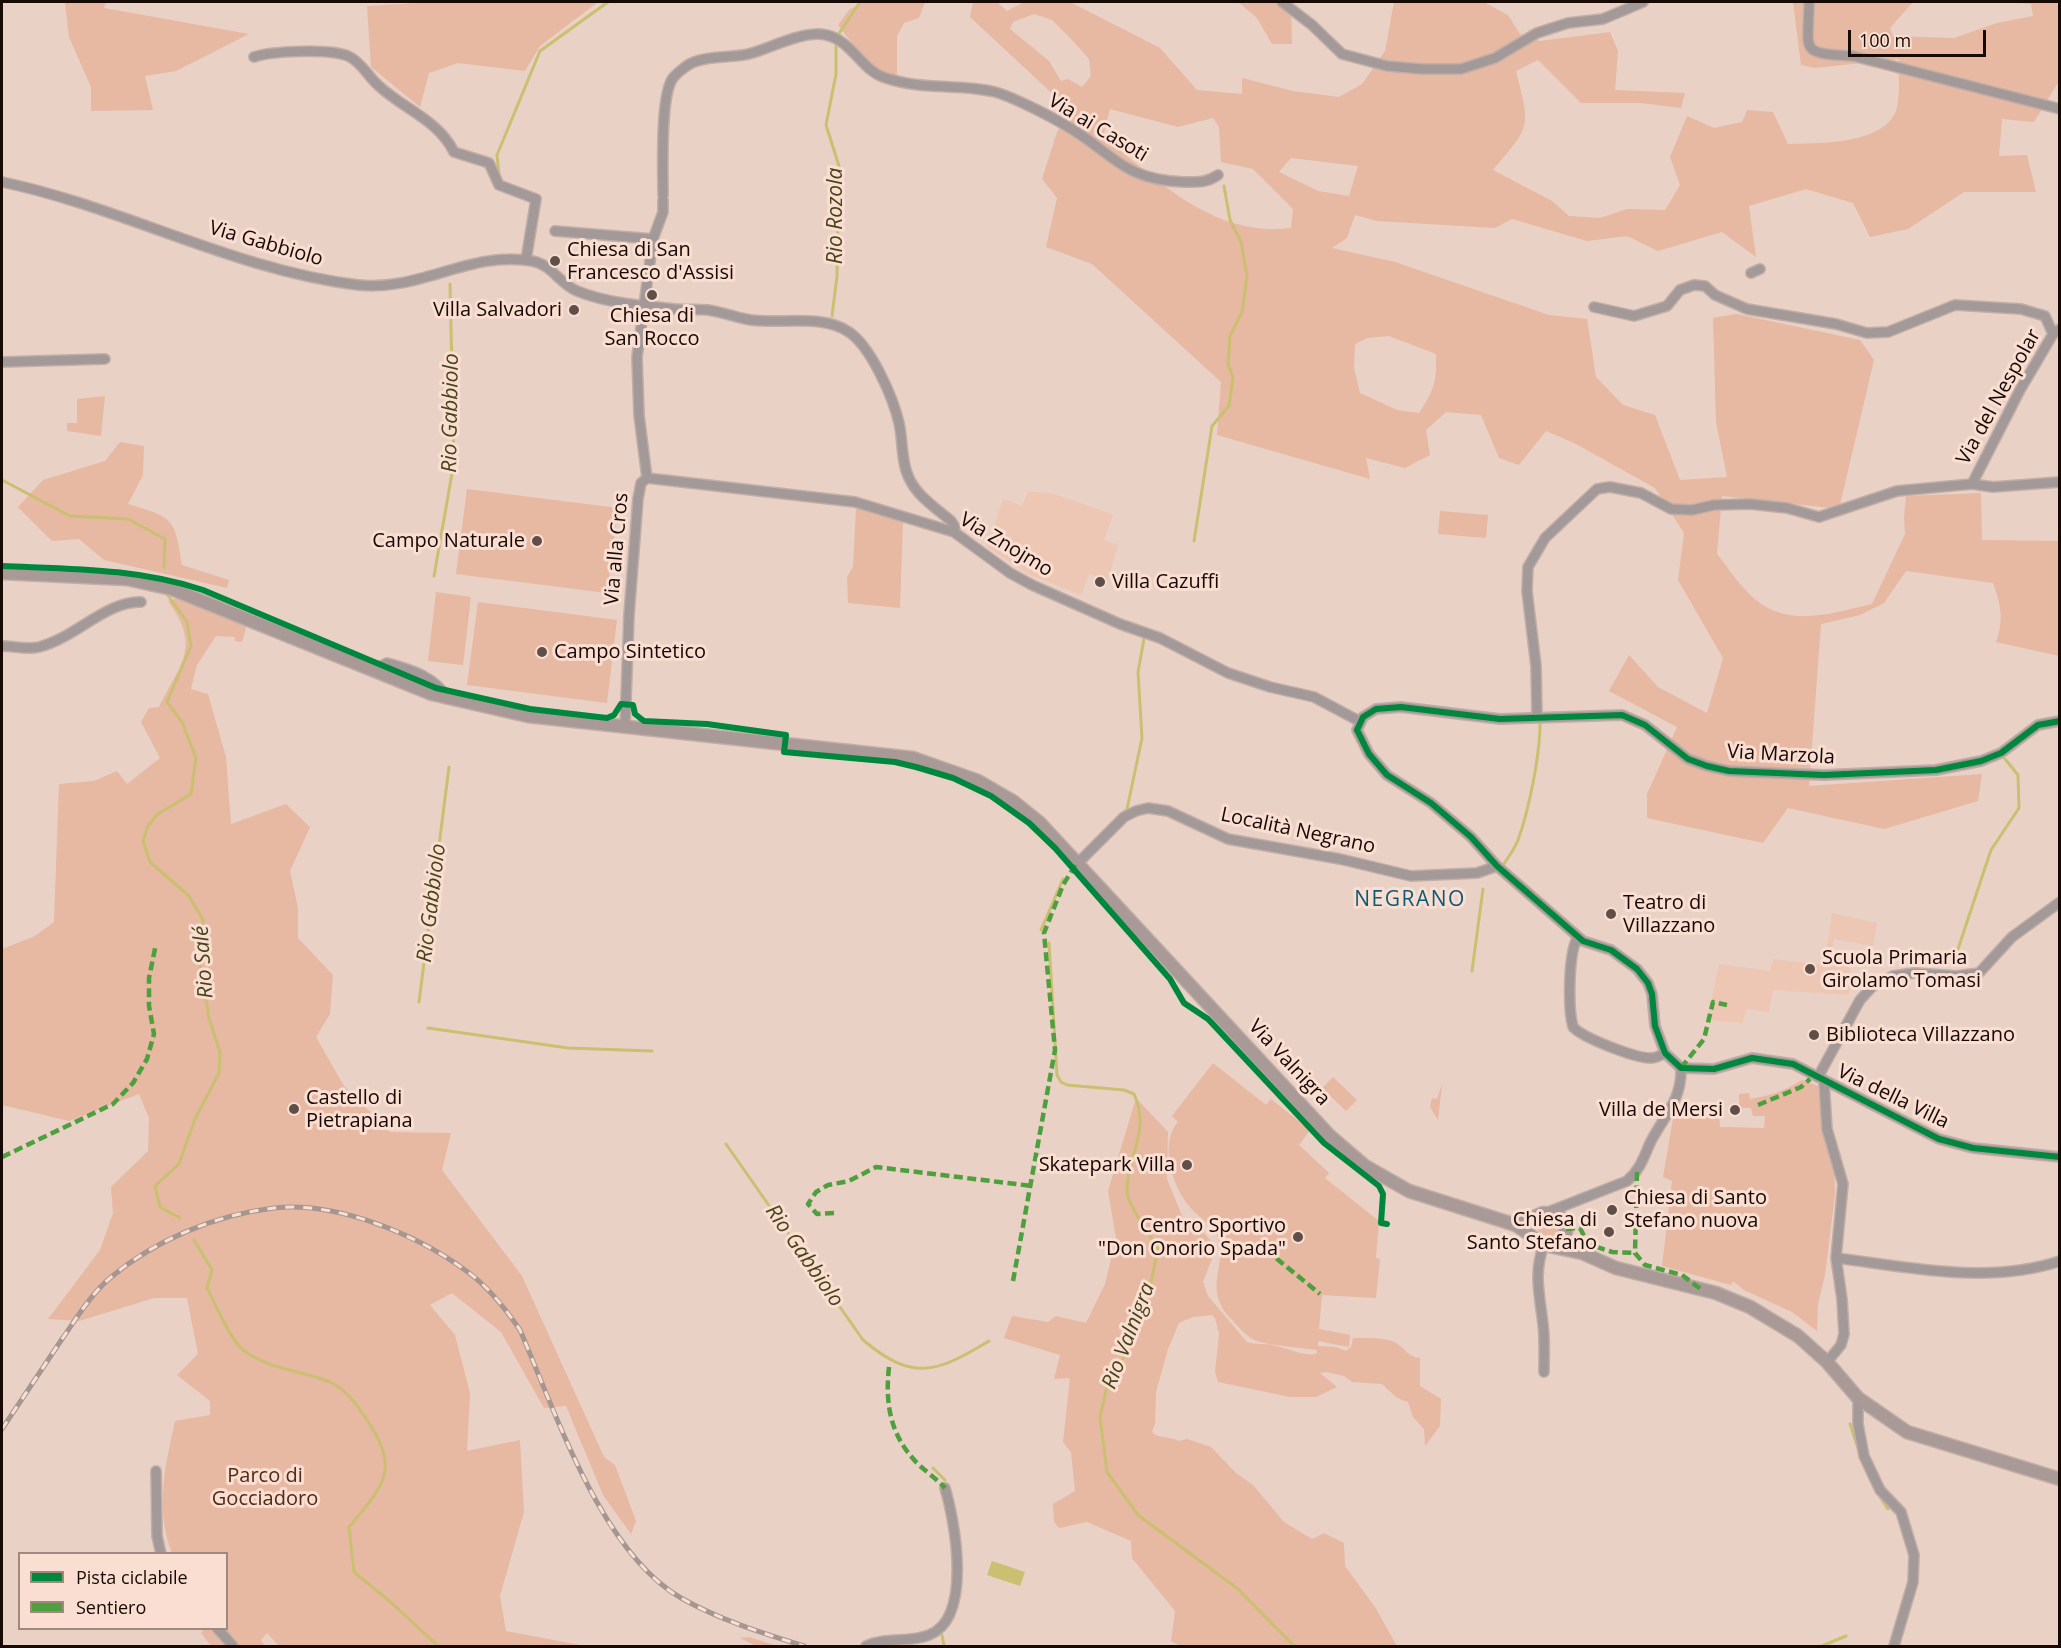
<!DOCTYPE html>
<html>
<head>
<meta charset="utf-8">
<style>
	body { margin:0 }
	#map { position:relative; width:2061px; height:1648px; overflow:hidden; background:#e9d1c6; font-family:"Open Sans",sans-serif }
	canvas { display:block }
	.frame { position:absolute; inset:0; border:3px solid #170904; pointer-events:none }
	.legend { position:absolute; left:18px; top:1552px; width:210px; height:78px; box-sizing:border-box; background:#f9ded1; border:2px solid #9f897f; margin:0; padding:8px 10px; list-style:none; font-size:18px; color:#170904 }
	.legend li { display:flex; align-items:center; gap:12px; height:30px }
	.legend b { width:30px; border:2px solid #9f897f }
	.scale { position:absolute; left:1848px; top:30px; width:138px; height:27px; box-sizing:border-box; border:3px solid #170904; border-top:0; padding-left:8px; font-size:18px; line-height:21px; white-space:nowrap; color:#170904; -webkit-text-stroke:4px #f9ded1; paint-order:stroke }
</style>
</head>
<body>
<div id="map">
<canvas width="2061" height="1648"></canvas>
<div class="frame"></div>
<ul class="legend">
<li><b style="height:8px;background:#00873e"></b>Pista ciclabile</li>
<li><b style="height:8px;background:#4e9f3d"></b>Sentiero</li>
</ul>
<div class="scale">100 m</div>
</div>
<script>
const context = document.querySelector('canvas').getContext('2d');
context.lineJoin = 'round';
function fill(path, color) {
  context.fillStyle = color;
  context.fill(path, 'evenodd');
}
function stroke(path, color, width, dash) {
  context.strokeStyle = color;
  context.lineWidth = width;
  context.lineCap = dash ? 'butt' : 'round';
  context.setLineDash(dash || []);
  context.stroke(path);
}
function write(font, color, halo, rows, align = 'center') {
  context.font = font + ' "Open Sans",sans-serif';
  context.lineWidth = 6;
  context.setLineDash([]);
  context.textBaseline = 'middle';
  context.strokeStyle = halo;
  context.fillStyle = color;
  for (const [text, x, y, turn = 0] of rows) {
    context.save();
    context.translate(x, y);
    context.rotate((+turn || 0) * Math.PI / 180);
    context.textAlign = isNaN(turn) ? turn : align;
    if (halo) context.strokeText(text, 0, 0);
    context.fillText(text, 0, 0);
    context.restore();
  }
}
fill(new Path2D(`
	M 1028,491 L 1055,494 L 1113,515 L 1104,540 L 1118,545 L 1108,580 L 1089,574 L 1081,595 L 1028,574 L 987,547 L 1003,499 L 1022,506 Z
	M 1832,913 L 1877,923 L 1873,946 L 1834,939 L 1831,959 L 1848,962 L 1852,978 L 1849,995 L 1773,990 L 1769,1012 L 1746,1009 L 1743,1023 L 1707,1020 L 1719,964 L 1770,971 L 1773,959 L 1824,965 Z`), '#edc7b4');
fill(new Path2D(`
	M 65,2 L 106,2 L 104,8 L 249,34 L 176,71 L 145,76 L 153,110 L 91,111 L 91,87 L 69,37 Z
	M 435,2 L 598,2 L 540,46 L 525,71 L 458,63 L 429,73 L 420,107 L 371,67 L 367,6 Z
	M 863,2 L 925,2 L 919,18 L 904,23 L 897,36 L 897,80 L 878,77 L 838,25 L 849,10 Z
	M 973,2 L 997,2 L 1007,11 L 1024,2 L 1070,2 L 1160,48 L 1197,90 L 1242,94 L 1242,78 L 1293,91 L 1339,97 L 1362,84 L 1385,51 L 1394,2 L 1484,2 L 1508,15 L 1520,34 L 1540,41 L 1610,32 L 1618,51 L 1615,90 L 1685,93 L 1681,108 L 1641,103 L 1581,103 L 1538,60 L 1516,71 C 1530,128 1532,124 1493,170 L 1552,201 L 1569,216 L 1600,218 L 1627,209 L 1665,210 L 1680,185 L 1670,157 L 1687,116 L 1714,128 L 1742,122 L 1747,110 L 1773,112 L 1788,144 C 1819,143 1882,145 1896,111 C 1901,97 1898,74 1899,59 L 1815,68 L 1801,65 L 1793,2 L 1913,2 L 1890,28 L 1893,36 L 1954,38 L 1997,23 L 2033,16 L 2031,4 L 2001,2 L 2059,2 L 2059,81 L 2034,122 L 2002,119 L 1999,156 L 2027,155 L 2036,192 L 1964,192 L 1908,229 L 1870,237 L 1853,203 L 1806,189 L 1749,206 L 1756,257 L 1722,232 L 1658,251 L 1627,236 L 1587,241 L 1512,219 L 1495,228 L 1377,221 L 1355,215 L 1347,238 L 1332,248 L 1395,262 L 1549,315 L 1587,319 L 1596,377 L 1623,405 L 1655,415 L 1680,480 L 1727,477 L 1716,422 L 1713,318 L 1737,314 L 1860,340 L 1874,360 L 1839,509 L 1722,496 L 1717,554 C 1729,569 1741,588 1756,600 C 1790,628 1833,613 1872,604 L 1905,534 L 1904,517 L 1906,496 L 1981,493 L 1982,540 L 2059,541 L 2059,656 L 1996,642 C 2004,621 2001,604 1993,583 L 1906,571 L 1884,603 L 1860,615 L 1821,624 L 1809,786 L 1982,774 L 1978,801 L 1884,829 L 1788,808 L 1763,843 L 1647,818 L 1647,794 L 1677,727 L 1609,691 L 1629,655 L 1658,687 L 1707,713 L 1723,658 L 1678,580 L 1684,533 L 1655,488 L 1576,444 L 1546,431 L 1519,465 L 1499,458 L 1481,415 L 1446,412 L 1426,430 L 1430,455 L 1405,468 L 1366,458 L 1370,479 L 1217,435 L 1221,382 L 1092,264 L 1046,247 L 1057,198 L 1042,179 L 1057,132 L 1072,112 L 970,17 ZM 1034,14 L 1052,20 L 1074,42 L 1089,59 L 1091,76 L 1082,87 L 1068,79 L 1061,81 L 1049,61 L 1010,29 L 1013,22 ZM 1110,109 L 1178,127 L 1213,118 L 1219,127 L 1221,162 L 1253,169 L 1293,209 L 1291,228 C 1215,238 1158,181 1103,136 ZM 1291,158 L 1358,166 L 1349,196 L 1318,191 L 1279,172 ZM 1389,336 L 1436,354 C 1437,381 1434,391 1419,413 L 1397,410 L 1360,393 L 1354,368 L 1355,344 L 1367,338 Z
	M 1238,2 L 1291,2 L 1292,44 L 1272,44 L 1257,18 Z
	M 105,396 L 101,436 L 67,431 L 67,423 L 77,423 L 77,399 Z
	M 120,442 L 144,446 L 143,475 L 128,504 C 173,517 175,518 182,565 L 229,580 L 227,588 L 104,560 L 79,539 L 52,541 L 18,507 L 43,480 L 105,461 Z
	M 467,489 L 618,508 L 607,593 L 456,574 Z
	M 856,507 L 903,522 L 900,608 L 848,603 L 847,577 L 853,567 Z
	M 1440,511 L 1488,515 L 1486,538 L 1438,534 Z
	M 436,592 L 471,597 L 463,665 L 428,661 Z
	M 186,595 L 243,618 L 246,628 L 242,642 L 235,641 L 235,637 L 216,636 L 197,665 L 191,689 L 208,694 L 226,757 L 231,824 L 286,804 L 310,827 L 290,871 L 298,908 L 298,938 L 333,975 L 330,1014 L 316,1037 L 344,1086 L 390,1132 L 451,1133 L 442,1170 L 522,1276 L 604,1457 L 615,1465 L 636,1521 L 631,1534 L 603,1495 L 566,1406 L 544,1408 L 501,1332 L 452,1293 L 430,1305 L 455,1335 L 470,1393 L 467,1451 L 520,1440 L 524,1512 L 500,1596 L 506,1631 L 585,1646 L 279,1646 L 267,1633 L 261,1640 L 265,1646 L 211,1646 L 201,1633 L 204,1629 L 226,1628 L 226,1554 L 172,1553 C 155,1509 165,1467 175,1421 L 210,1415 L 210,1401 L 177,1375 L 198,1354 L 187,1298 L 154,1298 L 79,1321 L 48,1319 L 100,1250 L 113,1213 L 111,1187 L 148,1151 L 149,1118 L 139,1094 L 69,1121 L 2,1105 L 2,949 L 35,936 L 54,922 L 59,784 L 94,781 L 117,771 L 127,784 L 160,758 L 141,722 L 149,708 L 159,707 C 182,661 201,647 168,601 Z
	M 478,602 L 617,620 L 607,703 L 467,685 Z
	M 1213,1063 L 1266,1105 L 1271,1099 L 1310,1130 L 1299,1145 L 1329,1173 L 1325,1178 L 1379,1221 L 1376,1258 L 1380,1259 L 1376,1298 L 1322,1295 L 1319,1329 L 1350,1335 L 1349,1347 L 1318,1341 L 1318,1346 L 1336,1347 L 1346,1351 L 1351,1347 L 1353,1338 C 1365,1338 1380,1337 1392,1341 C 1403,1345 1407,1357 1420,1358 L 1420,1386 L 1441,1399 L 1440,1426 L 1425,1446 L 1424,1429 L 1413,1417 L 1408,1402 L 1397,1398 L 1382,1384 L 1352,1382 L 1344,1376 L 1326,1372 L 1320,1373 L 1337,1387 L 1316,1397 L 1290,1397 L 1218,1382 L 1215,1372 L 1219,1334 L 1215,1318 L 1212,1315 L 1193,1317 L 1179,1323 L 1168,1349 L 1156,1392 L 1155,1424 L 1152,1432 C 1158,1439 1170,1436 1179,1441 L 1187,1439 L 1211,1447 L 1236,1473 L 1253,1485 L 1284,1522 L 1312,1539 L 1324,1533 L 1344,1543 L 1345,1566 L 1375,1607 L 1397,1646 L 1180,1646 L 1171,1641 L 1175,1611 L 1132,1558 L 1131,1541 L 1087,1522 L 1059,1528 L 1054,1522 L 1053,1504 L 1075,1491 L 1071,1452 L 1063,1442 L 1070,1378 L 1054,1379 L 1060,1355 L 1004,1338 L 1012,1316 L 1048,1322 L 1056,1316 L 1086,1323 L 1105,1284 L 1116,1238 L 1108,1191 L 1136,1098 L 1168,1132 L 1167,1179 L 1185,1223 L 1203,1232 L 1212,1242 L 1213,1256 L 1203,1282 L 1208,1296 L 1247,1342 C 1256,1345 1267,1343 1276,1346 C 1286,1348 1309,1358 1317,1353 L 1317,1350 C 1302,1348 1266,1345 1254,1340 C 1246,1336 1236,1324 1230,1318 C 1202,1286 1229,1265 1217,1236 C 1212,1224 1197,1216 1189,1206 C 1172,1186 1159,1144 1178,1122 L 1172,1116 Z
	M 1333,1077 L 1357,1100 L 1346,1111 L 1322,1088 Z
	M 1802,1080 L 1818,1086 L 1823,1130 L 1834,1159 L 1835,1195 L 1825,1275 L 1818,1304 L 1817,1331 L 1792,1312 L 1744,1290 L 1733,1281 L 1731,1285 L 1662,1266 L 1672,1181 L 1663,1177 L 1674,1113 L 1716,1112 L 1719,1112 L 1720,1127 L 1764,1128 L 1765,1116 L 1753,1116 L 1751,1108 L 1739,1108 L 1739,1094 L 1749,1093 L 1750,1099 C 1769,1096 1785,1091 1802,1080 Z
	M 1442,1084 L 1438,1120 L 1430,1107 L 1432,1098 L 1437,1099 Z
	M1538 1229a11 11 0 1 1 22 0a11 11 0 1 1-22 0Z
	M 749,1637 L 777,1646 L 756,1646 L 740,1638 Z`), '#e7b8a2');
fill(new Path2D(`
	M 992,1561 L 1025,1572 L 1020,1586 L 987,1575 Z`), '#cac071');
stroke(new Path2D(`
	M 838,35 L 860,2
	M 499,175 L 497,155 L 540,51 L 608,2
	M 832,316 L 837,276 L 839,166 L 826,125 L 836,74 L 836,46
	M 2,480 L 70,516 L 128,519 L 165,539 L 164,568
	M 1194,541 L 1212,426 L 1229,406 L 1233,378 L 1228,364 L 1230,336 L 1242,312 L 1247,276 L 1241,242 L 1230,220 L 1224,186
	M 434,576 L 454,462 L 450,284
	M 167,594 L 187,622 L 191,646 L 167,702 L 182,722 L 196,758 L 191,794 L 158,814 L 148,826 L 143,841 L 150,862 L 189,896 L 203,920 L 200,964 L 209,1018 L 220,1052 L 219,1073 L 195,1119 L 179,1164 L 155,1186 L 160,1207 L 180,1218
	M 1123,813 L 1127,809 L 1142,738 L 1138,672 L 1144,639
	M 1504,864 C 1509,856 1515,848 1518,840 C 1529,810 1540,755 1540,723
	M 1041,930 L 1063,879
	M 1049,943 L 1057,1075 L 1061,1082 L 1067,1085 L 1124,1090 L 1134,1094 C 1151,1132 1127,1155 1127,1191 C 1127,1204 1150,1235 1158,1249 L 1148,1297 L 1125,1355 L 1109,1378 L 1100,1417 L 1107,1472 L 1138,1515 L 1238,1589 L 1294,1646
	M 1957,952 L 1991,850 L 2019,808 L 2018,775 L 2005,759
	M 1472,971 L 1483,889
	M 419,1002 L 449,767
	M 428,1028 L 568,1048 L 652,1051
	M 726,1144 L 863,1340 C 913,1382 936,1373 989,1341
	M 194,1240 L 212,1270 L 207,1288 C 216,1305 228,1335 241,1348 C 264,1369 301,1370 330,1382 C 346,1390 355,1402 365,1417 C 401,1469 385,1484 349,1527 L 354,1572 L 394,1605 L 438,1646
	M 1850,1424 L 1859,1451
	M 933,1468 L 945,1480
	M 1880,1497 L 1888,1509
	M 942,1635 L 944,1646
	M 1822,1646 L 1846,1636`), '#cac071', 3);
const minor = new Path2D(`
	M 1282,2 L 1312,25 L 1342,54 L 1387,66 L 1422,69 L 1461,69 L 1495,58 L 1537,33 L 1568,23 L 1603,19 L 1643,2
	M 1809,2 C 1809,52 1797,53 1853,56 L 2060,109
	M 254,57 C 272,51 332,48 350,57 C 362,63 369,78 379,86 C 405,110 438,120 454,152 L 489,163 L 499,185 L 536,199 L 526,260
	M 2,182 C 122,207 234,270 358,285 C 420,292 470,250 532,261 C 551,264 560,284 577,291 C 606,303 643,306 675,309 C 686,310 697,309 708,310 C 723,312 737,318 751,320 C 783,324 822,314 849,332 C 871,347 893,397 899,423 C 903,440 901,462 909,478 C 917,496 936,508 951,521 L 955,527 L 954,532
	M 663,195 C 663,171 660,95 673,78 C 677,73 688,64 694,62 C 713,54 734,59 752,53 C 773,47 804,30 826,35 C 851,40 861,69 883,77 C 922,91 959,83 995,92 C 1013,97 1048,115 1065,125 C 1113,152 1121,180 1184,182 C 1199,182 1206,183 1218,175
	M 555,231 L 653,239
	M 1751,273 L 1760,269
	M 1594,307 L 1634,316 L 1667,306 L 1680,290 L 1694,285 L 1705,286 L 1715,295 L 1747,309 L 1836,324 L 1867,333 L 1888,332 L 1955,305 L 2021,309 L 2045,316 L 2053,334
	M 2,362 L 105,359
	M 647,478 L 855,502 L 954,532 L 1010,573 L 1032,585 L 1120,624 L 1160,638 L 1228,673 L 1270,687 L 1314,697 L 1359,721
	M 647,478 L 639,415 L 637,357 L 653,239 L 663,212 L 663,200
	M 1972,484 L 2020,390 L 2053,334 L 2060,329
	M 2,646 C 13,646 28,650 39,647 C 75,638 106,601 141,602
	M 373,670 L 387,663 C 410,669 436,677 448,699
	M 1537,717 L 1536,666 L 1527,591 L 1528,567 L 1545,538 L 1597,489 L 1610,487 L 1641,493 L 1671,509 L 1692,510 L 1714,505 L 1750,504 L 1787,508 L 1819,517 L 1897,491 L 1972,484 L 1993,487 L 2060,482
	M 2060,721 L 2038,725 L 2001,753 L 1981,761 L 1936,770 L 1824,775 L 1729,771 L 1707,766 L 1688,759 L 1645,725 L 1622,715 L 1500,719 L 1401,707 L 1376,709 L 1363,717 L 1357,730 L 1369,754 L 1387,775 L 1431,803 L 1471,837 L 1497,866 L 1583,941 L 1611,950 L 1637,969 L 1648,983 L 1652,994 L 1655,1026 L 1665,1053 L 1681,1068 L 1714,1069 L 1752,1058 L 1793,1064 L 1939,1139 L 1973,1148 L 2060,1157
	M 625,727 L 629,615 L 638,499 L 641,483 L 647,478
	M 1078,863 L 1124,817 L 1136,811 L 1148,808 L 1168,811 L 1228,839 L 1340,859 L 1411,876 L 1477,873 L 1497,866
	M 1578,937 C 1568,952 1568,1009 1573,1027 C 1583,1038 1637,1059 1652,1058 C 1656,1058 1661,1055 1665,1053
	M 1818,1077 L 1860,1000 L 1873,986 L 1893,976 L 1914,973 L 1957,976 L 1979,973 L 2012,937 L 2060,902
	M 1824,1082 L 1827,1129 L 1843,1184 L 1836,1258 L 1842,1299 L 1844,1334 L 1841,1345 L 1827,1362
	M 1548,1212 L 1627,1181 C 1641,1169 1644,1156 1651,1141 C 1665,1115 1682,1099 1681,1068
	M 1544,1245 C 1533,1272 1540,1297 1543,1324 C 1545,1340 1544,1356 1544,1372
	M 1836,1258 C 1909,1267 1988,1285 2060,1261
	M 1858,1398 L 1858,1424 L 1864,1456 L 1880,1490 L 1901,1512 L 1914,1555 L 1913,1582 L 1894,1646
	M 156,1471 L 157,1536 L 161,1554
	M 217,1628 L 233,1646
	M 866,1646 C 885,1637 909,1643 929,1635 C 973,1618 955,1522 945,1488`);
const major = new Path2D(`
	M 2,573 L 127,579 L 172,589 L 432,694 L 528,716 L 913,758 L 978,781 L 1014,802 L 1040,823 L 1330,1136 L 1365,1166 L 1409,1191 L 1516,1225 L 1544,1245 L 1582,1253 L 1616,1268 L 1716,1293 L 1750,1307 L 1798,1336 L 1827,1362 L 1858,1398 L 1907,1432 L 2060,1479
	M 1516,1225 L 1543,1213 L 1558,1214 L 1564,1221 L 1566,1232 L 1559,1243 L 1550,1246`);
stroke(minor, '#c1aea6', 12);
stroke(major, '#c1aea6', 15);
stroke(minor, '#a39998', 9);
stroke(major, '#a99a97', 12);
const rail = new Path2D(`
	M 2,1429 C 22,1399 42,1369 62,1339 C 76,1319 91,1294 110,1278 C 155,1240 215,1215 274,1208 C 336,1201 416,1234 465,1270 C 488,1286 505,1308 520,1330 C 556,1413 601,1552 681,1598 C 720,1620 762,1633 804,1646`);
stroke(rail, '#a59691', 5);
stroke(rail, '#f9ded1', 3, [9]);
stroke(new Path2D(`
	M 1681,1068 L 1704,1039 L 1713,1002 L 1727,1005
	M 1758,1105 L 1801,1087 L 1810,1079
	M 2,1157 L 113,1104 L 133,1083 L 147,1059 L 154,1034 L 149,1006 L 149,978 L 156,944
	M 1637,1172 L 1635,1253 L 1645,1265 L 1682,1275 L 1702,1290
	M 834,1213 L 817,1214 L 808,1204 L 816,1192 L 828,1185 L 849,1181 L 876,1167 L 1032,1186
	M 1566,1229 L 1580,1228 L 1588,1244 L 1612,1252 L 1635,1253
	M 1266,1250 L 1320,1294
	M 1013,1281 L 1055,1050 L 1044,933 L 1063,885 L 1076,864
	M 889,1367 C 885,1404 890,1435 917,1463 C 926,1472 936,1478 945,1488`), '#4e9f3d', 4.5, [9, 4.5]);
stroke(new Path2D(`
	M 2,566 C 70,569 137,568 203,590 L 436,688 L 530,709 L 607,718 L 614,715 L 621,704 L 633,705 L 635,714 L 644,721 L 707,724 L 786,735 L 784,752 L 895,762 L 916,767 L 953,778 L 991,796 L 1029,823 L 1055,848 L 1170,979 L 1184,1003 L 1208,1019 L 1324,1143 L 1379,1186 L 1383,1194 L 1381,1223 L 1387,1224
	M 2060,721 L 2038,725 L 2001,753 L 1981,761 L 1936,770 L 1824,775 L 1729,771 L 1707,766 L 1688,759 L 1645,725 L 1622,715 L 1500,719 L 1401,707 L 1376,709 L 1363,717 L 1357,730 L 1369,754 L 1387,775 L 1431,803 L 1471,837 L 1497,866 L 1583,941 L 1611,950 L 1637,969 L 1648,983 L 1652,994 L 1655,1026 L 1665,1053 L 1681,1068 L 1714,1069 L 1752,1058 L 1793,1064 L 1939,1139 L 1973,1148 L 2060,1157`), '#00873e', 6);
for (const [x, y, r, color] of [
	[555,261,6,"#604f48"],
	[652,295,6,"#604f48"],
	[574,310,6,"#604f48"],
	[537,541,6,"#604f48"],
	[1100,582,6,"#604f48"],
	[542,652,6,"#604f48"],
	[1611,914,6,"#604f48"],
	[1810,969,6,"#604f48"],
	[1814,1035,6,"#604f48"],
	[294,1109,6,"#604f48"],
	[1735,1110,6,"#604f48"],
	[1187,1165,6,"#604f48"],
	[1612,1210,6,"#604f48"],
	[1609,1232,6,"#604f48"],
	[1298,1237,6,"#604f48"]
]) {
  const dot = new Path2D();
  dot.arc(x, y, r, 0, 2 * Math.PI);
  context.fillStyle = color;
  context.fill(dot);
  stroke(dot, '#f9ded1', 2);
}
write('20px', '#170904', '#f9ded1', [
	["Via ai Casoti",1098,128,31],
	["Via Gabbiolo",266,244,16],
	["Via del Nespolar",1999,397,-61],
	["Via Znojmo",1006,545,31],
	["Via alla Cros",617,549,-85],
	["Via Marzola",1781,755,3],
	["Località Negrano",1298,831,12],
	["Via Valnigra",1289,1063,47],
	["Via della Villa",1893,1097,26]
]);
write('20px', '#170904', '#f9ded1', [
	["Chiesa di San",567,250],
	["Francesco d'Assisi",567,273],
	["Villa Salvadori",562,310,"right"],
	["Chiesa di",652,316,"center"],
	["San Rocco",652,339,"center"],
	["Campo Naturale",525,541,"right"],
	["Villa Cazuffi",1112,582],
	["Campo Sintetico",554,652],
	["Teatro di",1623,903],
	["Villazzano",1623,926],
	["Scuola Primaria",1822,958],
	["Girolamo Tomasi",1822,981],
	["Biblioteca Villazzano",1826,1035],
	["Castello di",306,1098],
	["Pietrapiana",306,1121],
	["Villa de Mersi",1723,1110,"right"],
	["Skatepark Villa",1175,1165,"right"],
	["Chiesa di Santo",1624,1198],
	["Stefano nuova",1624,1221],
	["Chiesa di",1597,1220,"right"],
	["Santo Stefano",1597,1243,"right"],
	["Centro Sportivo",1286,1226,"right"],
	["\"Don Onorio Spada\"",1286,1249,"right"]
], 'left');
write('20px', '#502a16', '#f9ded1', [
	["Parco di",265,1476],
	["Gocciadoro",265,1499]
]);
write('italic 21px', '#464418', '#f9ded1', [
	["Rio Rozola",836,216,-90],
	["Rio Gabbiolo",451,413,-89],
	["Rio Gabbiolo",432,903,-83],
	["Rio Salé",204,962,-94],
	["Rio Gabbiolo",804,1256,55],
	["Rio Valnigra",1129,1336,-69]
]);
context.letterSpacing = '1.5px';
write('21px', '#0d5a74', '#f9ded1', [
	["NEGRANO",1410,900]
]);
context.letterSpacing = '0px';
</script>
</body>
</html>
